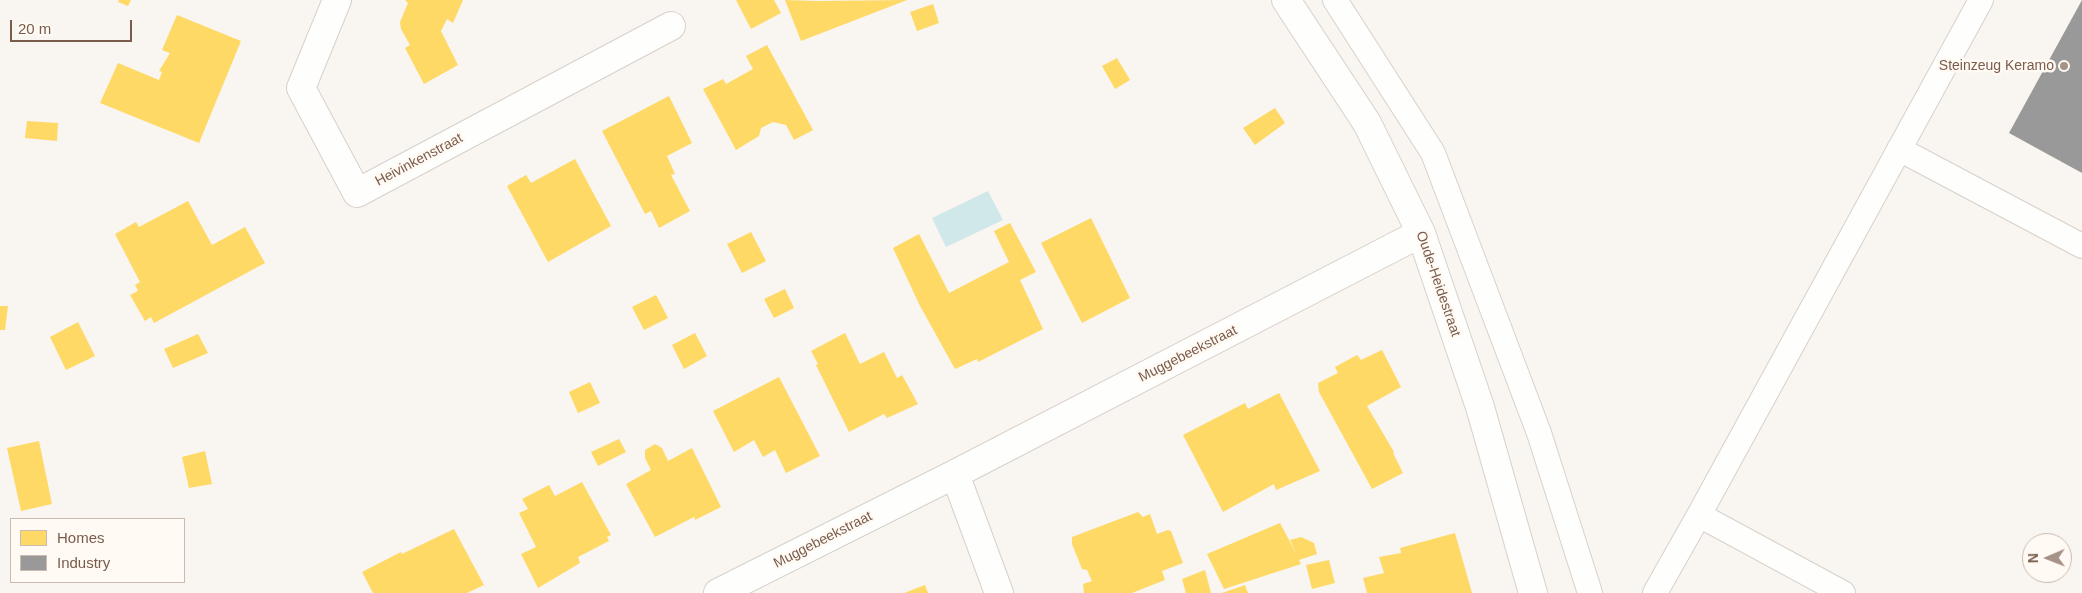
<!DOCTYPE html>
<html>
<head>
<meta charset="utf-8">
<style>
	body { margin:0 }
	#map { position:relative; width:2082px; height:593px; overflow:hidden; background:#f9f5f0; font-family:Helvetica,sans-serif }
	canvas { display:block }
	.legend { position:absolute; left:10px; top:518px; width:175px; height:65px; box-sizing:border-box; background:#fffaf3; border:1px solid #cabbb1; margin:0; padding:6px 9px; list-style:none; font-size:15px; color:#7a5c4d }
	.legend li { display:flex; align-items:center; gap:10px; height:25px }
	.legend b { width:25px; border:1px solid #cabbb1 }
	.north { position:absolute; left:2022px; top:533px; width:50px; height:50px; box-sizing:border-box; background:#fffaf3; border:1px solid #cabbb1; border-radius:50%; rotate:269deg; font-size:14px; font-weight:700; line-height:20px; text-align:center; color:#7a5c4d }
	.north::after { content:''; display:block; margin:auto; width:18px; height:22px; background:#a69286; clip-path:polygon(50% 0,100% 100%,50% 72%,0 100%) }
	.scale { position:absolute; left:10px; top:20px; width:122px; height:22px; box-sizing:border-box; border:2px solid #7a5c4d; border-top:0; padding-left:6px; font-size:15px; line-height:18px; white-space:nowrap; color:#7a5c4d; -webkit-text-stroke:4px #fffaf3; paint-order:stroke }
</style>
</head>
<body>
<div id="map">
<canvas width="2082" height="593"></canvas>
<ul class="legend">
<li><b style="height:14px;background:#ffd966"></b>Homes</li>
<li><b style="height:14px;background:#999"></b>Industry</li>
</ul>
<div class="north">N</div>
<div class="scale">20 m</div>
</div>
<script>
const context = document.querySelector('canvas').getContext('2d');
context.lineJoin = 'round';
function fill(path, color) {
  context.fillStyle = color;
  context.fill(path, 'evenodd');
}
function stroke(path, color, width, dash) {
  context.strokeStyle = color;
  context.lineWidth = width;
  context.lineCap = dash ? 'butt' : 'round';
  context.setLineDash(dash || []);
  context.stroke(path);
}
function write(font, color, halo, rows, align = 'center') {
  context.font = font + ' Helvetica,sans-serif';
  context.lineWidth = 5;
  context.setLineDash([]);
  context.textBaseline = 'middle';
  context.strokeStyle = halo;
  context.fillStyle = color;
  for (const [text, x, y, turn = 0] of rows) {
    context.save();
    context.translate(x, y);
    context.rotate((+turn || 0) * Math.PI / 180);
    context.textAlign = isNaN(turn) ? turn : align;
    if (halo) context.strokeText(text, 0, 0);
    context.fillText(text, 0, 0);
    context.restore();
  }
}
fill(new Path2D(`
	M 988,191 L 1003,220 L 946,247 L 932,218 Z`), '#d0e8ea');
fill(new Path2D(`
	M 119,0 L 131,0 L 128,6 L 118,2 Z
	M 405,0 L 463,0 L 453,23 L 447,19 L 441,31 L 458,65 L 424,84 L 405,48 L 410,45 L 401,29 L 400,22 L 408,3 Z
	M 736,0 L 774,0 L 781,13 L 751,29 Z
	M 785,0 L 816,1 L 907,0 L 801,41 Z
	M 933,4 L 939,23 L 917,31 L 910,12 Z
	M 177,15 L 241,41 L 199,143 L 100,103 L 118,63 L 159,80 L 162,72 L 159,71 L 170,53 L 162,50 Z
	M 767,45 L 813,130 L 794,140 L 786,125 L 773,122 L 761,128 L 759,136 L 736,150 L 703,89 L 723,79 L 726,84 L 753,69 L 746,56 Z
	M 1117,58 L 1130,80 L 1115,89 L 1102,66 Z
	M 669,96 L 692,143 L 667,156 L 675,174 L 671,175 L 690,211 L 659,228 L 651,211 L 645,214 L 602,131 Z
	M 1275,108 L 1285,123 L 1255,145 L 1243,128 Z
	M 27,121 L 58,123 L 57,141 L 25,138 Z
	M 575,159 L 611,226 L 548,262 L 507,186 L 526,175 L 531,183 Z
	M 188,201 L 212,245 L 245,227 L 265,263 L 154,323 L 151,317 L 145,321 L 130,295 L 138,291 L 135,285 L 140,282 L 115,234 L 136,222 L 139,227 Z
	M 1091,218 L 1130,298 L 1082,323 L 1041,243 Z
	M 1010,223 L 1036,272 L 1020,280 L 1043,329 L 978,362 L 977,359 L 955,369 L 919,304 L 893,248 L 919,234 L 949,293 L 1009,262 L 994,231 Z
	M 751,232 L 766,261 L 742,273 L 727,244 Z
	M 785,289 L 794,308 L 774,318 L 764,299 Z
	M 656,295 L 668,318 L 644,330 L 632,307 Z
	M 0,306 L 8,306 L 5,330 L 0,330 Z
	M 78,322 L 95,356 L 66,370 L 50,337 Z
	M 695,333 L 707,356 L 684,369 L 672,345 Z
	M 845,333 L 860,364 L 884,352 L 897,378 L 902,375 L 918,404 L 887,418 L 884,414 L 849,432 L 816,365 L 818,364 L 811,351 Z
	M 198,334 L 208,353 L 173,368 L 164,349 Z
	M 1382,350 L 1401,387 L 1367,406 L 1394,452 L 1393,453 L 1403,473 L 1372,489 L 1319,392 L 1318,383 L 1338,373 L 1335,367 L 1357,355 L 1361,360 Z
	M 779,377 L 820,456 L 786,473 L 775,450 L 763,457 L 754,440 L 734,452 L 713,411 Z
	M 590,382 L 600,403 L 578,413 L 569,392 Z
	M 1279,393 L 1320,471 L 1276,490 L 1274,484 L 1223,512 L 1183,435 L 1245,403 L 1248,409 Z
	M 619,439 L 626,452 L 598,466 L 591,452 Z
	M 39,441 L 52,504 L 21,511 L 7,448 Z
	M 655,444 L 662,448 L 668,461 L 692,448 L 721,507 L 695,520 L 694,517 L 655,537 L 626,484 L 651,470 L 645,458 L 645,450 Z
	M 205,451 L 212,484 L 189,488 L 182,457 Z
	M 582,482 L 611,535 L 607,537 L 609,541 L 578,557 L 580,563 L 538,588 L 521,554 L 536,547 L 519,513 L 528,509 L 522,499 L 549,485 L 555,496 Z
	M 1138,512 L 1143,517 L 1150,514 L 1157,534 L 1168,530 L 1171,531 L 1183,563 L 1162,571 L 1165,580 L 1132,593 L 1084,593 L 1083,584 L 1092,581 L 1087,570 L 1082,569 L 1072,544 L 1072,537 Z
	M 1280,523 L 1297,555 L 1290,540 L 1301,537 L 1314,543 L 1317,554 L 1299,560 L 1301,564 L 1224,589 L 1207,554 Z
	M 454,529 L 484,585 L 467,593 L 373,593 L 362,572 L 401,552 L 402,554 Z
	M 1455,533 L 1472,593 L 1367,593 L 1363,578 L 1384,573 L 1379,557 L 1401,553 L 1400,548 Z
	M 1329,560 L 1335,583 L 1312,589 L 1306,565 Z
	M 1205,570 L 1211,593 L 1186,593 L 1182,579 Z
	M 925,585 L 928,593 L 904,593 Z
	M 1245,585 L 1248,593 L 1222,593 Z`), '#ffd966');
fill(new Path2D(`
	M 2082,0 L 2082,173 L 2009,133 Z`), '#999');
const service = new Path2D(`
	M 1335,0 L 1433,153 L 1539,433 L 1590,593
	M 1899,149 L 2082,246
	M 1655,593 L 1699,515
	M 1843,593 L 1699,515 L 1981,0`);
const minor = new Path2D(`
	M 337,0 L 301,88 L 357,193 L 671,26
	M 1286,0 L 1367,123 L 1421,233 L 1480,407 L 1533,593
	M 955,474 L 999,593
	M 718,593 L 955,474 L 1421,233`);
stroke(service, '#d7d1cb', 26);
stroke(minor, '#d7d1cb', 30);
stroke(service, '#fefefd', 24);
stroke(minor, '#fefefd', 28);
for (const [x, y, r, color] of [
	[2064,66,5,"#a69286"]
]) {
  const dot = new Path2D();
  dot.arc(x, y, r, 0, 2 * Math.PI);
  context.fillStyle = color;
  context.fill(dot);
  stroke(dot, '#fffaf3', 2);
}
write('14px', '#7a5c4d', '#fffaf3', [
	["Steinzeug Keramo",2054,66]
], 'right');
write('14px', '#7a5c4d', '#fffaf3', [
	["Heivinkenstraat",419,160,-28],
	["Oude-Heidestraat",1438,284,71],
	["Muggebeekstraat",1188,354,-27],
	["Muggebeekstraat",823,540,-27]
]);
</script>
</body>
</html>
